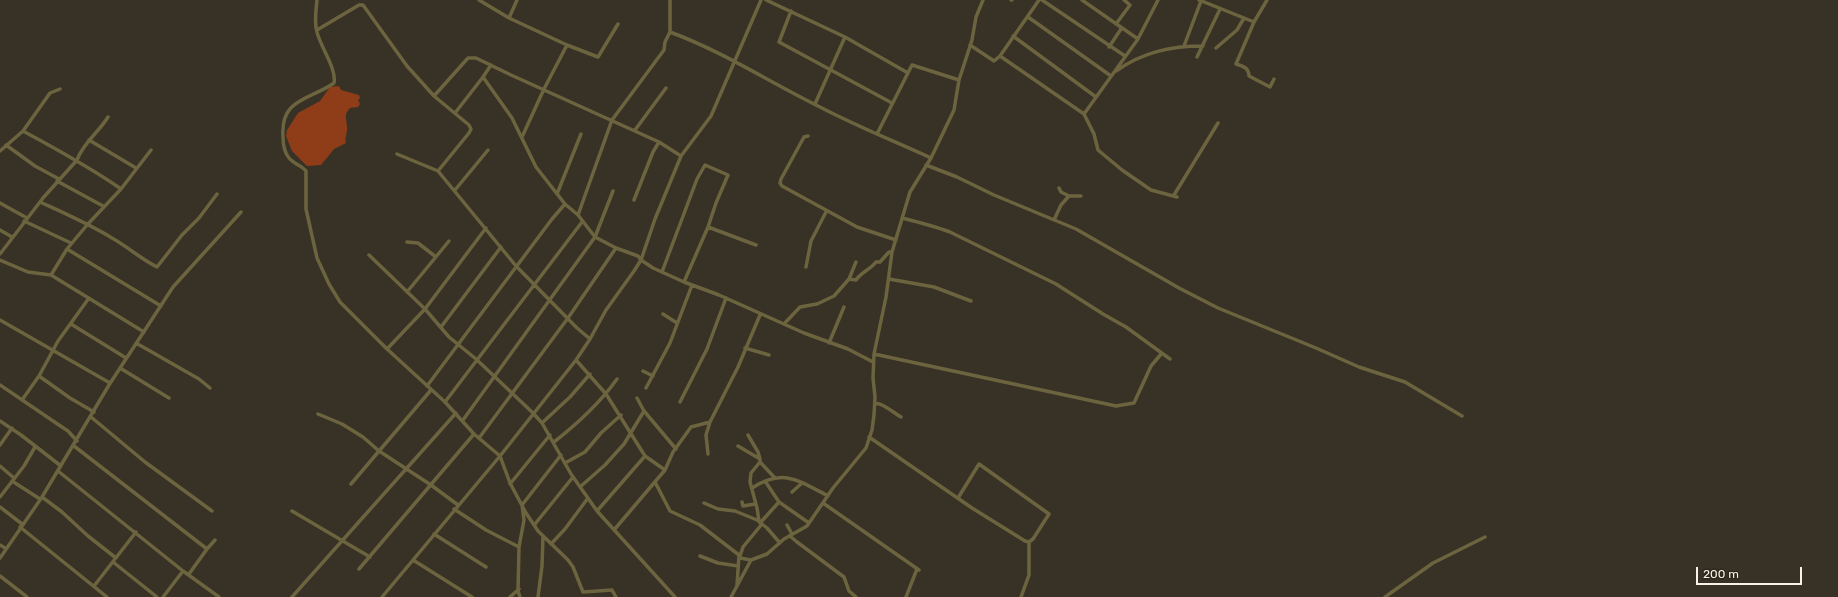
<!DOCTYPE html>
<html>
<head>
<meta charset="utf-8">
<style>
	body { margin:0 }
	#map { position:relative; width:1838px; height:597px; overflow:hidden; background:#383125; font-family:Rubik,sans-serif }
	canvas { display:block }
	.scale { position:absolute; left:1696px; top:567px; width:106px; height:18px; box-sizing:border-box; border:2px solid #f7f2ea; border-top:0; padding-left:5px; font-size:12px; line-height:14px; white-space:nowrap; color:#f7f2ea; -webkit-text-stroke:3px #2e271b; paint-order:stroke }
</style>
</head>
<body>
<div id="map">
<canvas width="1838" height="597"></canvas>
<div class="scale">200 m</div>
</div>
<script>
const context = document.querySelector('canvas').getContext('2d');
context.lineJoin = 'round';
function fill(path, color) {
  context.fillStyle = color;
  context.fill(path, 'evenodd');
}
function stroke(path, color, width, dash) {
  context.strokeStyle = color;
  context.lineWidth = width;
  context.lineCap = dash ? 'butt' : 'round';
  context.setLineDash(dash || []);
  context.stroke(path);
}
fill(new Path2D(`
	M 339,86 L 341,90 L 359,95 L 360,98 L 358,100 L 360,104 L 358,107 L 350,108 C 343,115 347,119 347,127 C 348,133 344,138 346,143 L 334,149 L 321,165 L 307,166 L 292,151 L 286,136 L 287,130 L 298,113 L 320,101 L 330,87 Z`), '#8f3d19');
stroke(new Path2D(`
	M 317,0 C 316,10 314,22 317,32 C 320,46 337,69 334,83 C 310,100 280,98 283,137 C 283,144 285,153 289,158 C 294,164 302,166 306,171 L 306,209 L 317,258 L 329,284 L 340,302 L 387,349 L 445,402 L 474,434 L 500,456 L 510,483 L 526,513 L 538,531 L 568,560 L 573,567 L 583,592 L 612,590 L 616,597
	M 479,0 L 509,18 L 567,45
	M 670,0 L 670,32 C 724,52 769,82 820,107 C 856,126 894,141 931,158
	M 766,0 L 845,37 L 908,73
	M 1011,0 L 1012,0
	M 1042,0 L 1125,56
	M 1082,0 L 1138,39
	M 1199,0 L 1254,22
	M 1267,0 L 1254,22 L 1236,64 C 1243,66 1249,68 1249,76 L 1270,87 L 1274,79
	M 791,11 L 779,42 L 892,103
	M 1028,17 L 1111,76
	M 509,18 L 517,0
	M 1116,24 L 1130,5 L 1124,0
	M 317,30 L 359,5 L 363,5 L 407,66 L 434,96 L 469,125 L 471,129 L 469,133 L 438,171
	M 1013,36 L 1096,97
	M 970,45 L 994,61 L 1000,56 L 1039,0
	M 1184,46 L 1201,1
	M 1109,47 L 1121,29
	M 1216,48 L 1237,30 L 1244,18
	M 1000,56 L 1084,114 L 1138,39 L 1158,0
	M 1197,57 L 1220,9
	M 491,65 L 483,77 L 512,118 L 536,167 L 565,204 L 578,215 L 595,237 L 616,248 L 638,256 L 641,260 L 653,268 L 684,282 L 719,295 L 804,333 L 848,349 L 873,362
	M 1116,71 C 1143,52 1171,46 1203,46
	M 434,96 L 468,58 L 476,58 L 511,75 L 659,142 L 681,156
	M 815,104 L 845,37
	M 455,113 L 483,77
	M 1084,114 L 1094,134 L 1098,150 L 1122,170 L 1151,190 L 1177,197
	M 635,130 L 666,88
	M 23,131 C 56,149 90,167 121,189
	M 877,134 L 912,65 L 959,80
	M 808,136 L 804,137 L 781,179 L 780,183 L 782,186 L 857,227 L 896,240
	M 522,137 L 544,89 L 567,45 L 598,57 L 618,24
	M 89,140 L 136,168
	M 6,145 L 35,166 L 59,179
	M 151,150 L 121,189 L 87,225 L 67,249 L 161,306
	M 0,151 L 23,131 L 50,93 L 60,89
	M 397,154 L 438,171 L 516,266 L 577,328 L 590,339
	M 926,165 L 957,177 L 994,195 L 1076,229 L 1179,288 L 1218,308 L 1316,348 L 1359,367 L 1405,382 L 1462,416
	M 57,181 L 103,206
	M 1059,188 L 1061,192 L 1069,196
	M 455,190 L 488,150
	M 557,194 L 581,134
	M 1174,195 L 1218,123
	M 634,200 L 653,152 L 659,142
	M 40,202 C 64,213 89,224 112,238 C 128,247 141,259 157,267 L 182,235 L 199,218 L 217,194
	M 0,203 L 27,218
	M 578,215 L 612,120 L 664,50 L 665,42 L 670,32
	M 902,218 C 918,222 934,226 950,232 L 1056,284 L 1103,314 L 1126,327 L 1170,359
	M 1054,220 L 1061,205 L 1069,196 L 1081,196
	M 24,221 L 71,243
	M 0,230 L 12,237
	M 407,242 L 418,243 L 436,257
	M 0,254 L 43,198 L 77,160 C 83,143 99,132 108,117
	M 369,255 L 425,309 L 449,337 L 476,359 L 533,413 L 542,423 L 571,474 L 597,511 L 675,597
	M 0,260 L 28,272 L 51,275 L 144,332
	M 806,267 L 811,241 L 826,212
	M 662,272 L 697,179 L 705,165 L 728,175 L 716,203 L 708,227
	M 51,275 L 67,249
	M 849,279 L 856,262
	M 889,279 L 934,287 L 971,301
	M 684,282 L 708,227 L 756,245
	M 407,292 L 449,241
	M 663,314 L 677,323
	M 0,320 L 110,383
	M 71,324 L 126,358
	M 784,324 L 800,307 L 817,304 L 834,296 L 849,279 L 856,280 C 861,272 870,270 876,262 L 880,262 L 889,252 L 892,252
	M 441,327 L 501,247
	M 136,343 L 199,379 L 210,388
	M 829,343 L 844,307
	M 745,348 L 769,355
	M 387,349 L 425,309 L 486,228
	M 874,354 L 1116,406 L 1134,403 L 1151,366 L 1162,353
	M 576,360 L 606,394 L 645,456 L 665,470
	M 120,368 L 169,398
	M 643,371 L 653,376
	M 39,376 L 70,398 L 94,412
	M 0,385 L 56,423 L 68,431 L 77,441
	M 427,386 L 552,219 L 565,204
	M 646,388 L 670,343 L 692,285
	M 637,398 L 644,411 L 676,449
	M 22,400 L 39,376 L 58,341 L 89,298
	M 445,402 L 582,222
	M 680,402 L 707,349 L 726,298
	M 875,403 C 885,404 892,412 901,417
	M 318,414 L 342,424 L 363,437 L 379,451 L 431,485 L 458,505
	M 91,417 L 145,462 L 212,511
	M 463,420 L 595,237 L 613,191
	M 0,421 L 21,435 L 61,466
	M 542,423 L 570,397 L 590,374
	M 748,435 L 758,452 L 760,459
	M 869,437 L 972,508 L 1025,541 L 1029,542 L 1033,539 L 1049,514 L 979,464 L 958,498
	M 479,438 L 568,318 L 616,248
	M 554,442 C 577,424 600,403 617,379
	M 0,445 L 12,428
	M 74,446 L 207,549
	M 738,446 L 760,459 L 760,462 L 775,478
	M 708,454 L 706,435 L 710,422 L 738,367 L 760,315
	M 565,463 L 585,452 L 601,433 L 621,415
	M 0,466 L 14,478
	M 58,471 L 183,571 L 219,597
	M 12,481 L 40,499
	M 765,481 L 779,502 L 809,523
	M 655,482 L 670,511 L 700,525 L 739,555 L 737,585
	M 351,484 L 431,390
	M 510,484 L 550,435
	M 580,487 L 605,465 L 624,444 L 644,411
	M 752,488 C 783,468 798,480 828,496
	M 792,492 L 801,484
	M 0,497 L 24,466 L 35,447
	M 42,497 L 62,512 L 88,536 L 116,558
	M 742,502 L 743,506 L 755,504
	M 704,503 L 718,509 L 735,511 L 757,520 L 767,528 L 780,543
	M 823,503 L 919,570
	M 0,507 L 22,524
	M 454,509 L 486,530 L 519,547
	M 292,511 L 370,557
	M 597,511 L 645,456
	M 759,521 L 757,508 L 750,482 L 751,473 L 760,462
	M 760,523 L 779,502
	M 535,524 L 573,477
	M 787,525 L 792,534
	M 20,527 L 107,597
	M 614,530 L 665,470 L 673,452 L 691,427 L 710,422
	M 434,534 L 486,567
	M 790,536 L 797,542 L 844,577 L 849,591 L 856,597
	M 551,544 L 565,529 L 588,498
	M 0,545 L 5,548
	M 700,556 L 718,563 L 738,566
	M 740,556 L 743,547 L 762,524
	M 0,558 L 42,497 L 109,385 L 173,287 L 241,212
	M 740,558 L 751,560
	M 413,560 L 472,597
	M 113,562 L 157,597
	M 359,569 L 474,434
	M 189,574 L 207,549 L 215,540
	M 0,576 L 27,597
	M 94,586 L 136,532
	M 163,597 L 183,571
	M 292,597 L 456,413
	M 382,597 L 500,456 L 576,360 L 590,339 L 606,310 L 634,271 L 641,260 L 655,219 L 681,156 L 711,116 L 761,0
	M 510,597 L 519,589
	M 520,597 L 518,591 L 519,547 L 524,520 L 522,505 L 561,455
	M 538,597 L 542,566 L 543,536
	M 731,597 L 751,560 L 767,554 L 784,539 L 807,526 L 833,488 L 866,448 L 872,430 L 874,415 L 875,397 L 873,378 L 874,354 L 886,297 L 892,252 L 910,192 L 931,158 L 954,110 L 959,80 L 972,40 L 976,17 L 983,0
	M 906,597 L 917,569
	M 1021,597 L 1029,575 L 1029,542
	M 1385,597 L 1433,563 L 1485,537`), '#6c643f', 3.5);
</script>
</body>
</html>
